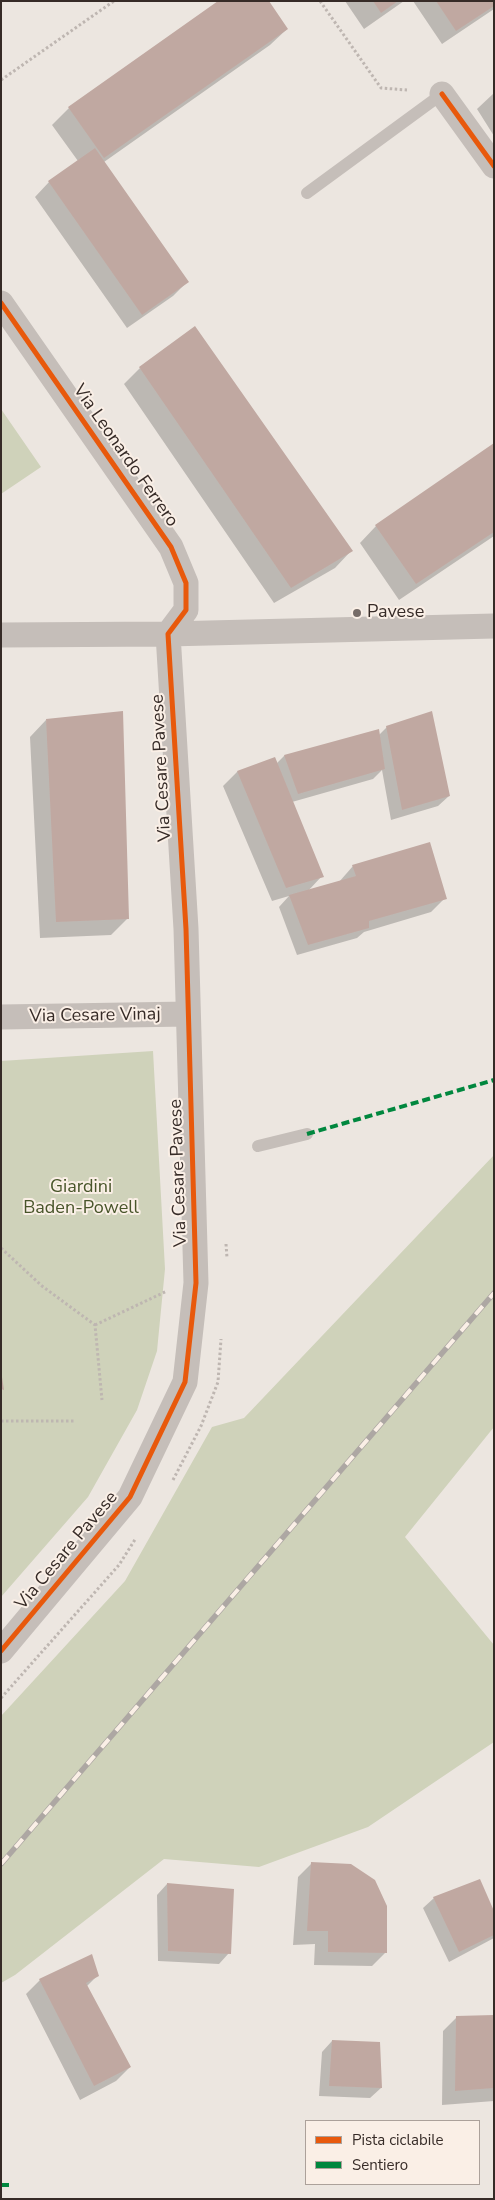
<!DOCTYPE html>
<html>
<head>
<meta charset="utf-8">
<style>
	body { margin:0 }
	#map { position:relative; width:495px; height:2200px; overflow:hidden; background:#ece6e0; font-family:"Nunito Sans",sans-serif }
	canvas { display:block }
	.frame { position:absolute; inset:0; border:2px solid #362b27; pointer-events:none }
	.legend { position:absolute; left:305px; top:2120px; width:175px; height:65px; box-sizing:border-box; background:#faefe6; border:1px solid #aca19a; margin:0; padding:6px 9px; list-style:none; font-size:15px; color:#362b27 }
	.legend li { display:flex; align-items:center; gap:10px; height:25px }
	.legend b { width:25px; border:1px solid #aca19a }
</style>
</head>
<body>
<div id="map">
<canvas width="495" height="2200"></canvas>
<div class="frame"></div>
<ul class="legend">
<li><b style="height:6px;background:#e8590c"></b>Pista ciclabile</li>
<li><b style="height:6px;background:#00873e"></b>Sentiero</li>
</ul>
</div>
<script>
const context = document.querySelector('canvas').getContext('2d');
context.lineJoin = 'round';
function fill(path, color) {
  context.fillStyle = color;
  context.fill(path, 'evenodd');
}
function stroke(path, color, width, dash) {
  context.strokeStyle = color;
  context.lineWidth = width;
  context.lineCap = dash ? 'butt' : 'round';
  context.setLineDash(dash || []);
  context.stroke(path);
}
function write(font, color, halo, rows, align = 'center') {
  context.font = font + ' "Nunito Sans",sans-serif';
  context.lineWidth = 4;
  context.setLineDash([]);
  context.textBaseline = 'middle';
  context.strokeStyle = halo;
  context.fillStyle = color;
  for (const [text, x, y, turn = 0] of rows) {
    context.save();
    context.translate(x, y);
    context.rotate((+turn || 0) * Math.PI / 180);
    context.textAlign = isNaN(turn) ? turn : align;
    if (halo) context.strokeText(text, 0, 0);
    context.fillText(text, 0, 0);
    context.restore();
  }
}
fill(new Path2D(`
	M 1,409 L 41,467 L 1,494 Z
	M 153,1051 L 165,1269 L 157,1351 L 137,1410 L 88,1497 L 1,1597 L 1,1061 Z
	M 494,1155 L 494,1427 L 405,1537 L 494,1645 L 494,1742 L 368,1827 L 259,1867 L 164,1859 L 15,1975 L 1,1983 L 1,1716 L 125,1581 L 212,1427 L 244,1418 Z`), '#cfd2ba');
fill(new Path2D(`
	M 345,1 L 404,1 L 364,29 Z
	M 413,1 L 494,1 L 494,9 L 442,44 Z
	M 287,29 L 270,45 L 104,162 L 187,282 L 173,296 L 127,328 L 35,197 L 49,182 L 78,161 L 52,125 L 69,108 Z
	M 494,93 L 494,136 L 477,109 Z
	M 140,368 L 351,551 L 335,568 L 274,603 L 124,384 Z
	M 494,445 L 494,536 L 399,600 L 360,543 L 376,526 Z
	M 46,720 L 128,918 L 111,935 L 40,938 L 30,737 Z
	M 387,727 L 449,796 L 438,806 L 391,820 L 382,770 L 373,779 L 292,802 L 322,876 L 308,891 L 339,882 L 353,866 L 445,898 L 431,912 L 364,932 L 357,938 L 297,955 L 279,907 L 289,896 L 272,901 L 223,786 L 237,772 L 275,758 L 277,763 L 284,756 L 378,730 L 379,735 Z
	M 312,1863 L 386,1952 L 372,1966 L 314,1965 L 315,1944 L 293,1945 L 298,1877 Z
	M 167,1884 L 229,1953 L 219,1964 L 158,1961 L 157,1895 Z
	M 434,1898 L 494,1914 L 494,1938 L 449,1962 L 423,1908 Z
	M 97,1976 L 86,1987 L 130,2067 L 116,2081 L 80,2100 L 26,1994 L 40,1980 Z
	M 457,2017 L 494,2017 L 494,2101 L 442,2105 L 443,2031 Z
	M 332,2041 L 379,2043 L 381,2088 L 370,2098 L 319,2096 L 322,2052 Z`), '#0003');
fill(new Path2D(`
	M 218,1 L 269,1 L 288,29 L 104,158 L 68,107 Z
	M 373,1 L 398,1 L 381,13 Z
	M 436,1 L 494,1 L 494,6 L 456,31 Z
	M 95,148 L 189,282 L 142,315 L 48,181 Z
	M 195,326 L 353,551 L 291,588 L 139,367 Z
	M 494,443 L 494,532 L 416,584 L 375,525 Z
	M 123,711 L 129,919 L 56,922 L 46,719 Z
	M 432,711 L 450,796 L 402,810 L 386,726 Z
	M 379,729 L 385,769 L 298,794 L 284,755 Z
	M 275,757 L 324,877 L 286,888 L 237,771 Z
	M 430,842 L 447,899 L 369,921 L 369,928 L 308,945 L 289,895 L 356,876 L 352,865 Z
	M 2,1377 L 4,1390 L 1,1389 Z
	M 311,1862 L 351,1864 L 375,1880 L 387,1906 L 387,1953 L 328,1952 L 328,1931 L 307,1931 Z
	M 480,1879 L 494,1911 L 494,1935 L 459,1952 L 433,1897 Z
	M 167,1883 L 234,1889 L 231,1954 L 168,1951 Z
	M 92,1954 L 99,1976 L 86,1983 L 131,2067 L 94,2086 L 39,1979 Z
	M 494,2015 L 494,2088 L 455,2091 L 456,2016 Z
	M 332,2040 L 380,2042 L 382,2088 L 329,2086 Z`), '#c0a8a1');
stroke(new Path2D(`
	M 320,1 L 381,88 L 407,90
	M 1,80 L 114,1
	M 226,1244 L 227,1258
	M 1,1248 L 42,1286 L 95,1325 L 102,1400
	M 95,1325 L 167,1291
	M 1,1421 L 74,1421
	M 173,1480 L 201,1426 L 218,1382 L 221,1339
	M 1,1698 L 119,1565 L 136,1538`), '#beb6b1', 3, [2.5, 2.5]);
stroke(new Path2D(`
	M 307,193 L 442,94
	M 258,1146 L 307,1134`), '#c5beb9', 12);
stroke(new Path2D(`
	M 442,94 L 494,166
	M 1,303 L 171,547 L 186,583 L 186,610 L 168,634
	M 1,635 L 168,634 L 494,626
	M 1,1017 L 188,1014
	M 1,1651 L 130,1497 L 185,1382 L 196,1283 L 186,929 L 168,634`), '#c5beb9', 25);
const rail = new Path2D(`
	M 1,1864 L 494,1293`);
stroke(rail, '#ada7a3', 5.5);
stroke(rail, '#faefe6', 4, [11]);
stroke(new Path2D(`
	M 307,1134 L 494,1080
	M 1,2185 L 10,2185`), '#00873e', 4, [8, 4]);
stroke(new Path2D(`
	M 442,94 L 494,166
	M 1,303 L 171,547 L 186,583 L 186,610 L 168,634 L 186,929 L 196,1283 L 185,1382 L 130,1497 L 1,1651`), '#e8590c', 5);
for (const [x, y, r, color] of [
	[357,613,5,"#766c68"]
]) {
  const dot = new Path2D();
  dot.arc(x, y, r, 0, 2 * Math.PI);
  context.fillStyle = color;
  context.fill(dot);
  stroke(dot, '#faefe6', 2);
}
write('18px', '#362b27', '#faefe6', [
	["Via Leonardo Ferrero",125,456,55],
	["Via Cesare Pavese",162,768,-93],
	["Via Cesare Vinaj",95,1016,-1],
	["Via Cesare Pavese",179,1173,-92],
	["Via Cesare Pavese",67,1551,-50]
]);
write('18px', '#362b27', '#faefe6', [
	["Pavese",367,613]
], 'left');
write('18px', '#48552a', '#faefe6', [
	["Giardini",81,1188],
	["Baden-Powell",81,1209]
]);
</script>
</body>
</html>
